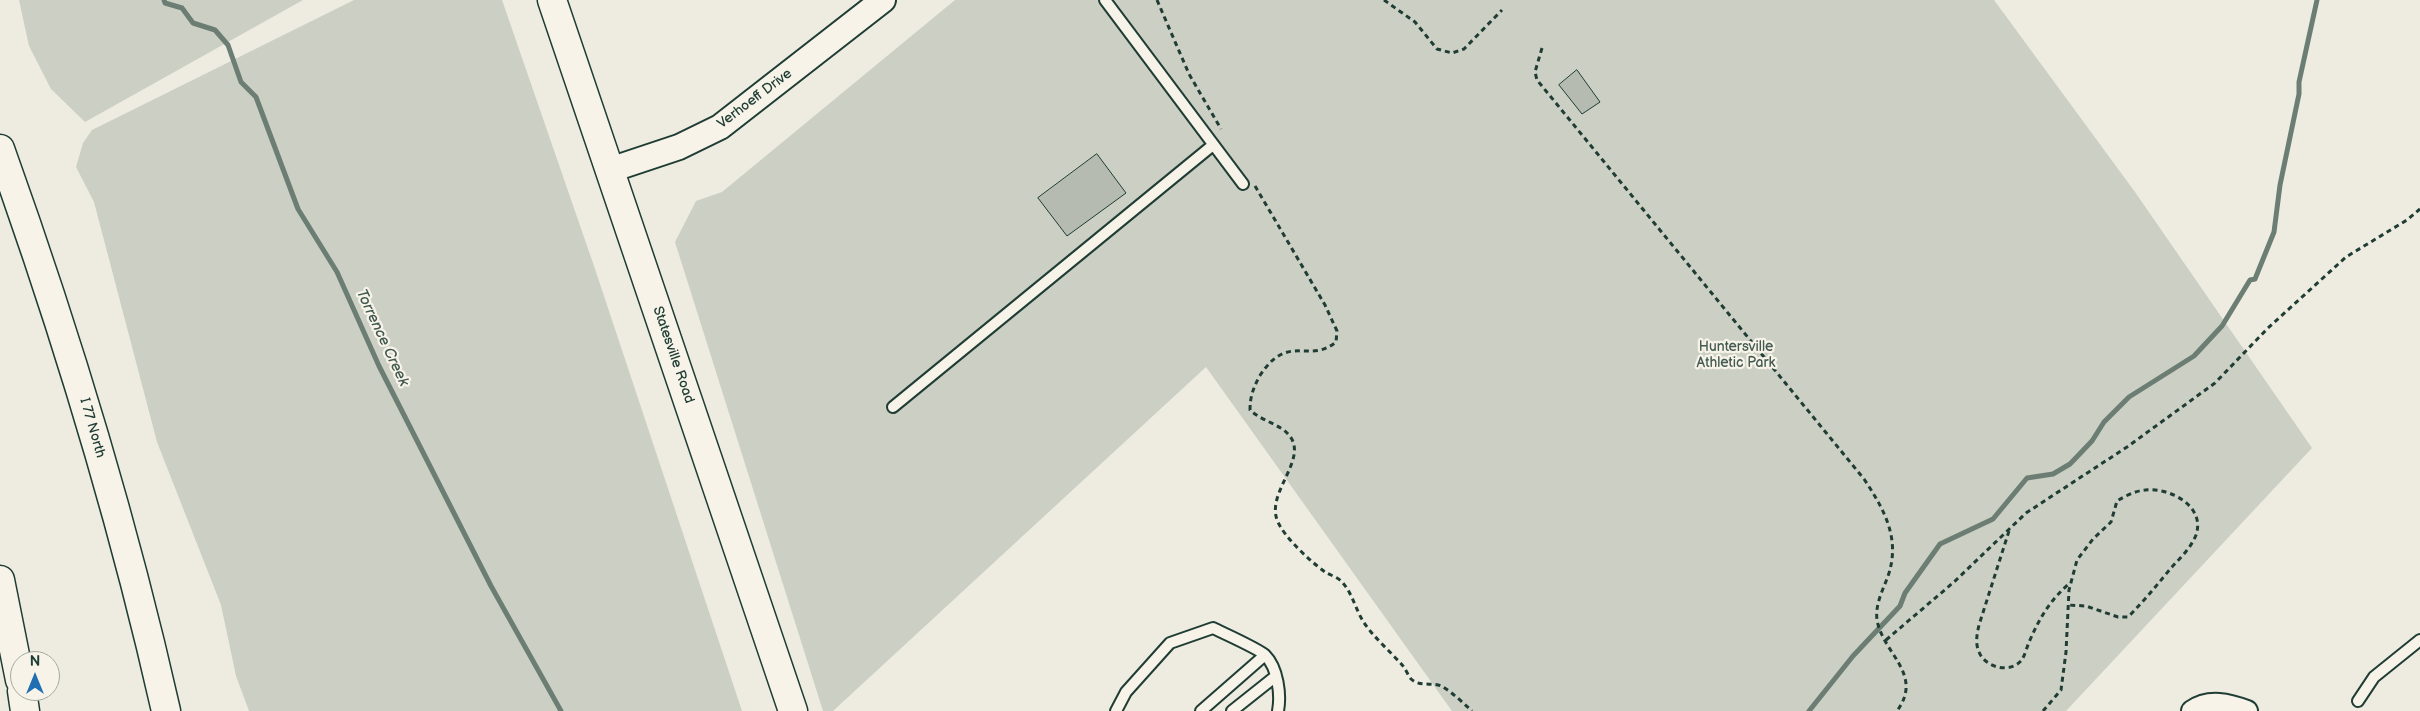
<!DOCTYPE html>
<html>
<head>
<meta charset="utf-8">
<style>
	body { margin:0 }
	#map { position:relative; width:2420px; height:711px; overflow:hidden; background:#eeece1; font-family:"Balsamiq Sans",sans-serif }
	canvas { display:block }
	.north { position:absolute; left:10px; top:651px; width:50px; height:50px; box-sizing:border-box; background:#f7f3e8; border:1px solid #a1aaa0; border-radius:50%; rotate:0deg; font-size:14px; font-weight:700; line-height:20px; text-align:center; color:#1f3d34 }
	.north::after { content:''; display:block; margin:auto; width:18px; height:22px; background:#1f6fb2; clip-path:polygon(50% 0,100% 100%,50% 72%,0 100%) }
</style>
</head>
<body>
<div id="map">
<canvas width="2420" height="711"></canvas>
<div class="north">N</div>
</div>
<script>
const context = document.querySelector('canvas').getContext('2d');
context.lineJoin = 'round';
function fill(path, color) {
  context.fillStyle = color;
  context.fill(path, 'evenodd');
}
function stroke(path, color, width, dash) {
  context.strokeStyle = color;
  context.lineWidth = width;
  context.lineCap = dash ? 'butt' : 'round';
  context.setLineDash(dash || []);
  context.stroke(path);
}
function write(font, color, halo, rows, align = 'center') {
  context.font = font + ' "Balsamiq Sans",sans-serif';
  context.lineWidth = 4.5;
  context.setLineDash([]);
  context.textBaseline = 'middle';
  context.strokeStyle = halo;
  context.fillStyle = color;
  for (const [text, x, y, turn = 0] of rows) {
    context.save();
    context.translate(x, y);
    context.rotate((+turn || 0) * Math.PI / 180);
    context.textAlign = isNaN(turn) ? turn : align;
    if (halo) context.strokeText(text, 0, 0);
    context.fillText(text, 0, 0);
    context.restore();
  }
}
fill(new Path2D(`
	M 19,0 L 303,0 L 85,122 L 51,89 L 29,46 Z
	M 354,0 L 502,0 L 595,269 L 742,711 L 249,711 L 236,676 L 221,605 L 157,442 L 94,202 L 76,167 L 83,143 L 92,130 Z
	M 955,0 L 1994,0 L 2135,192 L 2312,448 L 2066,711 L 1452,711 L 1206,367 L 833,711 L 823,711 L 675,242 L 696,201 L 722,192 Z`), '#cccfc4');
stroke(new Path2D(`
	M 164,0 L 165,3 L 182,8 L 193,23 L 215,30 L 228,45 L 241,82 L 256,97 L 298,209 L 337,272 L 379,366 L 491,586 L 561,711
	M 1809,711 L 1853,656 L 1900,606 L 1905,593 L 1940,544 L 1993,519 L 2027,478 L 2053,474 L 2070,464 L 2092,441 L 2104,422 L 2129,397 L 2194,356 L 2222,326 L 2250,280 L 2255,279 L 2274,232 L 2280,185 L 2299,94 L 2299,82 L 2317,0`), '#6c7e74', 5);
const building = new Path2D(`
	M 1577,70 L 1600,102 L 1582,114 L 1559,85 Z
	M 1097,154 L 1126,193 L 1067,236 L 1038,198 Z`);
fill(building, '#b5bbb0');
stroke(building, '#1f3d34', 1);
const service = new Path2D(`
	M 1105,0 L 1243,184
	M 893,407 L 1213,145
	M 2358,701 L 2374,677 L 2420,640
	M 1116,711 L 1126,692 L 1170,643 L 1213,628 C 1223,633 1259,649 1265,655 C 1278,668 1281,695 1278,711
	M 1201,711 L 1265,655
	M 1232,711 L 1276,676`);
const minor = new Path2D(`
	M 2192,711 C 2209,699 2229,704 2247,711`);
const tertiary = new Path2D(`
	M 610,170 L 679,147 L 720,127 L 883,0`);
const primary = new Path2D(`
	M 552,0 L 793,711`);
const motorway = new Path2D(`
	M 0,149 C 66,333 123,520 166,711
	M 0,580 L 20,680
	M 22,691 L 25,711`);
stroke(service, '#1f3d34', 14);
stroke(minor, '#1f3d34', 24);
stroke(tertiary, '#1f3d34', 28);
stroke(primary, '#1f3d34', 31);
stroke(motorway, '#1f3d34', 31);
stroke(new Path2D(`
	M 1157,0 L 1189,74 L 1221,129
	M 1384,0 L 1415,22 L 1437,49 L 1452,53 L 1464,49 L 1502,10
	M 1542,48 L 1535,72 L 1537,80 L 1864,479 C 1884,509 1901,539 1888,576 C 1883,590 1875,604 1877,620 C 1883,654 1924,674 1897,711
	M 1255,186 L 1325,305 L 1337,331 L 1336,342 C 1308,365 1288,331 1259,377 C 1253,389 1250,397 1250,410 C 1262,421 1279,424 1288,434 C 1311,458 1264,493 1278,522 C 1285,538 1310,561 1325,572 C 1330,575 1337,577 1341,581 C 1352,592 1355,608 1363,621 C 1372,636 1391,652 1403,666 C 1406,670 1408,675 1411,679 C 1421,688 1434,681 1443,687 C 1453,693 1463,703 1472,711
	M 2009,531 L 1979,625 C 1977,634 1975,643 1979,652 C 1985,667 2009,674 2021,661 C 2025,656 2027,646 2030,640 C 2040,617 2051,599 2070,583
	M 1886,640 L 1954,582 L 2026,513 L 2127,447 L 2215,383 L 2268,328 L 2346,257 L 2407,220 L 2420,209
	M 2043,711 L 2061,690 L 2066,652 L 2069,590 L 2077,560 L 2093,539 L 2111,522 L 2117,501 C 2125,496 2135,491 2145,490 C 2169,487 2206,506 2196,535 C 2191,548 2180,558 2171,568 C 2157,585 2144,601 2128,617 L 2118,617 L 2086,606 L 2068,605`), '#1f3d34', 3, [5, 4]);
stroke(service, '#f7f3e8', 10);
stroke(minor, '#f7f3e8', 20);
stroke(tertiary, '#f7f3e8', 24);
stroke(primary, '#f7f3e8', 28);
stroke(motorway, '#f7f3e8', 28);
write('14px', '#1f3d34', '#f7f3e8', [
	["Verhoeff Drive",755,99,-37],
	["Statesville Road",673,355,71],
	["I 77 North",92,428,74]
]);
write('14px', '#425a51', '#f7f3e8', [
	["Huntersville",1736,347],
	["Athletic Park",1736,363]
]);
write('italic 15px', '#3f584f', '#f7f3e8', [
	["Torrence Creek",382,338,65]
]);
</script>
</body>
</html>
